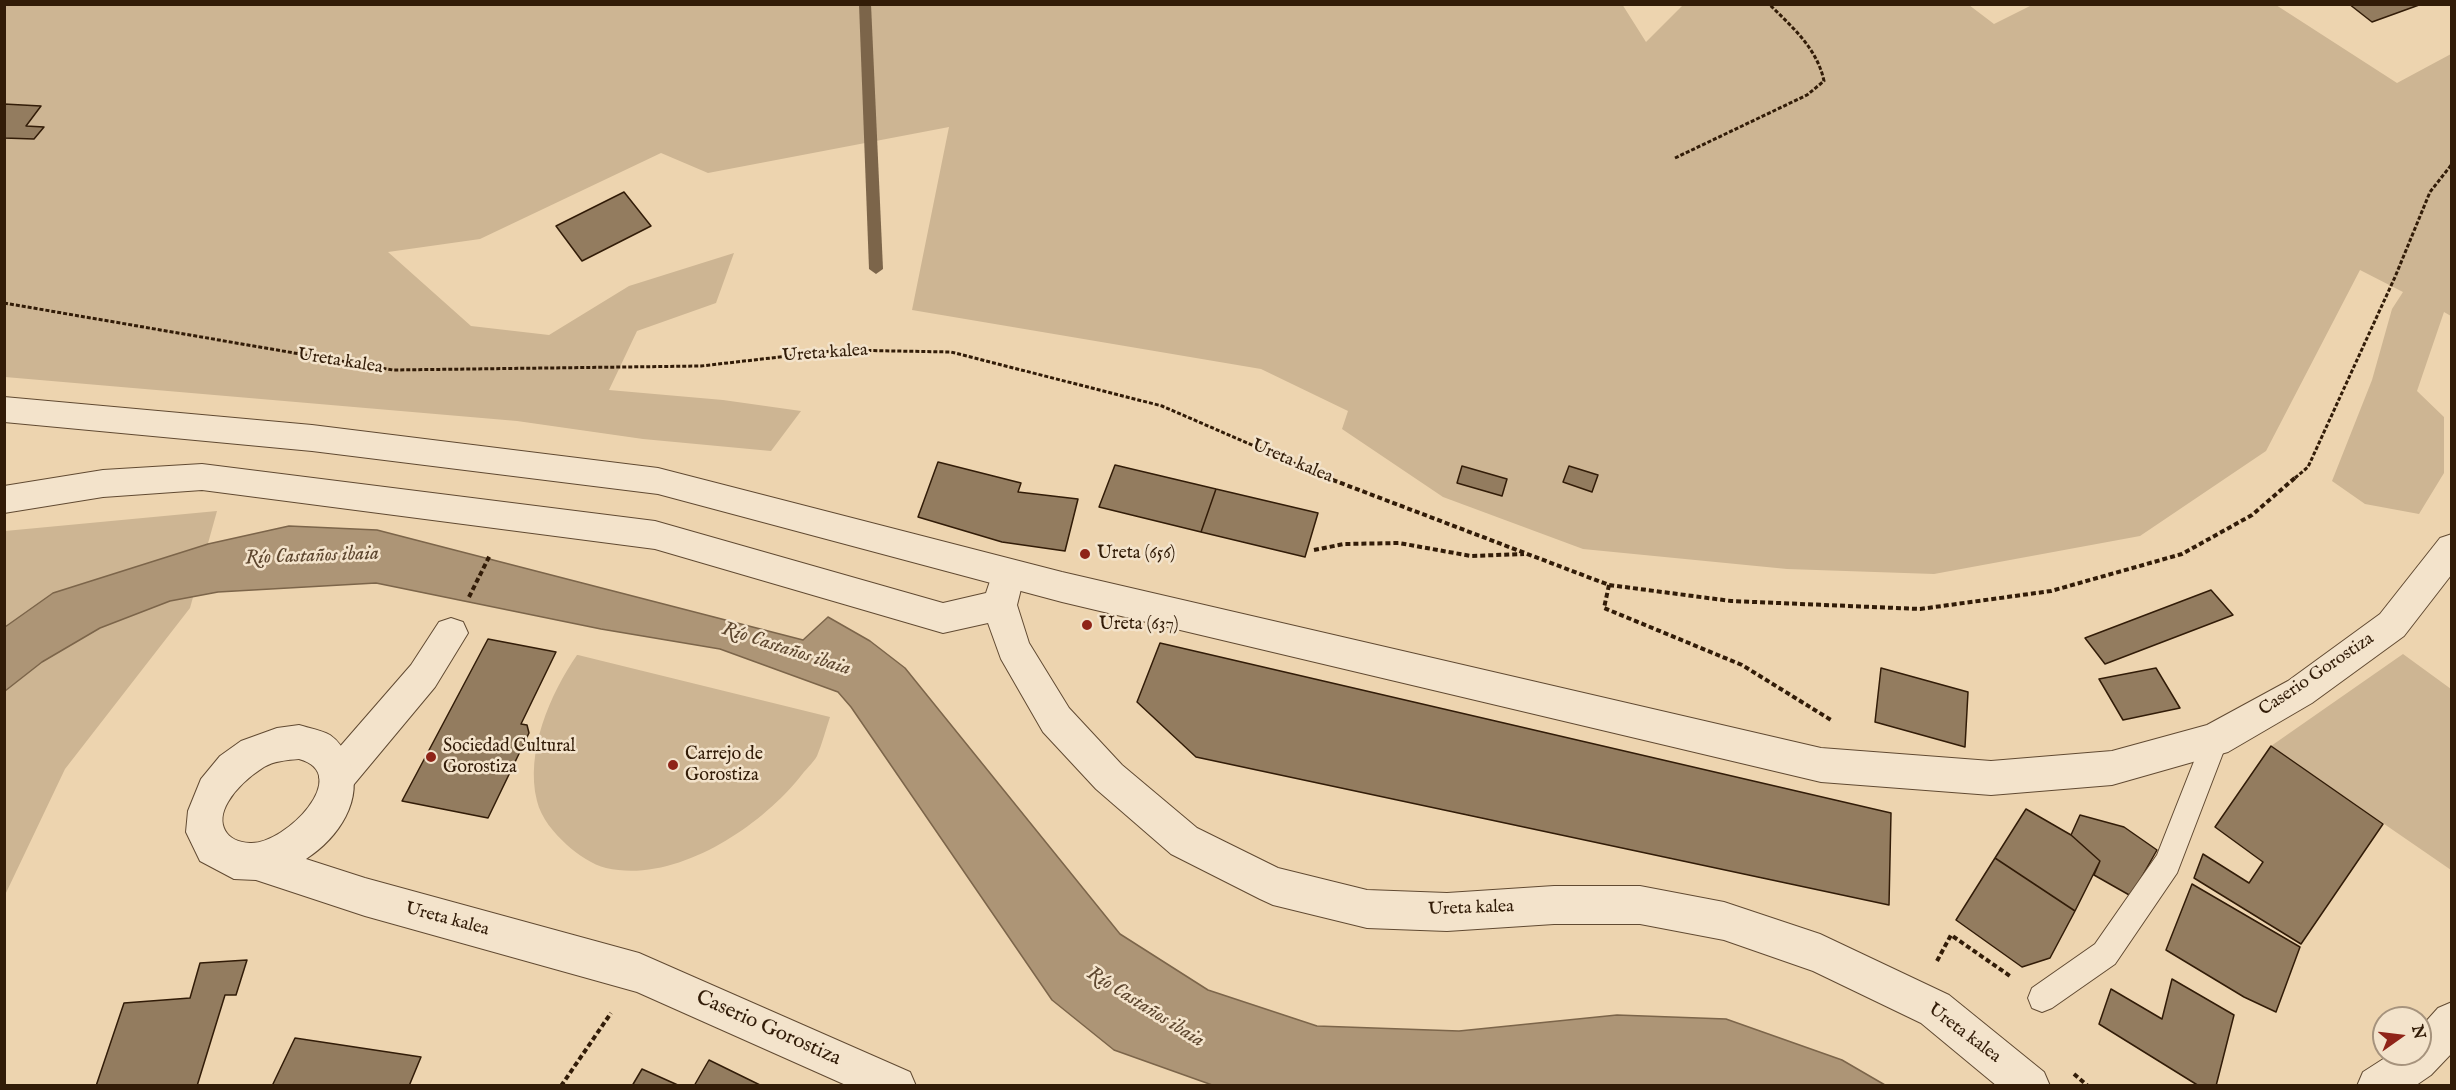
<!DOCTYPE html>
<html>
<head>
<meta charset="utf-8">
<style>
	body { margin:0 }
	#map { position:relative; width:2456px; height:1090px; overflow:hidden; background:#edd4af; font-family:"IM FELL English",serif }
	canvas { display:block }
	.frame { position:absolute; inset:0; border:6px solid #321c08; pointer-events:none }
	.north { position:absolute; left:2372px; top:1006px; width:60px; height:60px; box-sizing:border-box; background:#f3e3cb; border:2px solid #a6937d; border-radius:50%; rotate:76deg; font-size:16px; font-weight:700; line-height:24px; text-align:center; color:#321c08 }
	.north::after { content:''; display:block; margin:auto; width:21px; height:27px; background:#8f2418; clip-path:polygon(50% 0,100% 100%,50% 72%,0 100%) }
</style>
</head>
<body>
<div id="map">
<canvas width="2456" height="1090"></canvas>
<div class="frame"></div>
<div class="north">N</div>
</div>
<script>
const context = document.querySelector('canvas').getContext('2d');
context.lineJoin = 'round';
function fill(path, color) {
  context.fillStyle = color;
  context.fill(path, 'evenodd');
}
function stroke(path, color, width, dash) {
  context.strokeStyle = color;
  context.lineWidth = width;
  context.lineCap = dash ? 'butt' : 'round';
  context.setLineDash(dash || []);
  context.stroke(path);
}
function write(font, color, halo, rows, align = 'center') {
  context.font = font + ' "IM FELL English",serif';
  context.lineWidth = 5;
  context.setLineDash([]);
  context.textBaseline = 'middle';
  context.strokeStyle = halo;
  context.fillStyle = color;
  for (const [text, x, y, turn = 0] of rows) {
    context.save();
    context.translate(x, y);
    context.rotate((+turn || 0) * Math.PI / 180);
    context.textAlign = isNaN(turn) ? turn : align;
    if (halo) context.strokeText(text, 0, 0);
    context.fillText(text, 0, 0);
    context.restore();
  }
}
fill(new Path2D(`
	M 1622,4 L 1646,42 L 1683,5 L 1969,5 L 1994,24 L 2032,5 L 2276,5 L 2397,83 L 2451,54 L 2451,316 L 2444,312 L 2417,391 L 2444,417 L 2444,473 L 2419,514 L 2365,504 L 2332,481 L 2372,380 L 2392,309 L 2403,292 L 2360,270 L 2266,451 L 2140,536 L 1934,574 L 1787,569 L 1583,549 L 1443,497 L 1342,429 L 1348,411 L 1261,369 L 912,310 L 949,127 L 708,173 L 661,153 L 480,239 L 388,252 L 471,326 L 549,335 L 629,286 L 734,253 L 716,303 L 637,331 L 609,390 L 723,400 L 801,411 L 771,451 L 643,439 L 517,421 L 5,377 L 4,5 Z
	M 217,511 L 190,608 L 65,769 L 5,895 L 5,531 Z
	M 2403,654 L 2451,689 L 2451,870 L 2271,746 Z
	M 577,655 L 578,655 L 830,717 C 826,729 822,744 817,756 C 813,763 805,770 800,777 C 759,828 675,884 606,868 C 593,865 577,854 567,845 C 554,833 541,818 537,801 C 525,752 550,694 577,655 Z`), '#cdb593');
const water = new Path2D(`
	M 289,526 L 377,530 L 803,640 L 828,617 L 870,641 L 905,668 L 1120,934 L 1208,990 L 1317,1026 L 1459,1031 L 1617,1015 L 1726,1019 L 1842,1060 L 1885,1085 L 1215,1086 L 1114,1050 L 1052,1000 L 851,707 L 838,692 L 720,649 L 601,629 L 376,583 L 218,592 L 170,601 L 100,628 L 42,662 L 5,691 L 5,627 L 53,593 L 208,544 Z`);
fill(water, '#ad9576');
stroke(water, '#7c654a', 1.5);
fill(new Path2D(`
	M 859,4 L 871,4 L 883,269 L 876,274 L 869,269 Z`), '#7c654a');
const building = new Path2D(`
	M 2349,4 L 2419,4 L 2419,5 L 2372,22 Z
	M 4,104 L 41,106 L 26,126 L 44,127 L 34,139 L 4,138 Z
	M 624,192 L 651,226 L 582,261 L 556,226 Z
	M 938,462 L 1021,483 L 1018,492 L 1078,499 L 1065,551 L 1002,542 L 918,517 Z
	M 1115,465 L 1216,489 L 1201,532 L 1099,507 Z
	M 1462,466 L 1507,479 L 1502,496 L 1457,483 Z
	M 1569,466 L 1598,475 L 1592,492 L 1563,482 Z
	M 1216,489 L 1318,513 L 1305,557 L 1201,532 Z
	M 2211,590 L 2233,615 L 2105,664 L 2085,638 Z
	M 488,639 L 556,652 L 521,724 L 527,725 L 529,733 L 488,818 L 402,801 Z
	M 1160,643 L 1891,813 L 1889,905 L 1196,757 L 1137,702 Z
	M 1881,668 L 1968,692 L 1965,747 L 1875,722 Z
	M 2156,668 L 2180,708 L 2123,720 L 2099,679 Z
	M 2271,746 L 2383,824 L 2301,944 L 2194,878 L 2203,854 L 2249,883 L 2263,862 L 2215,827 Z
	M 2026,809 L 2071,835 L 2100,861 L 2075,911 L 1995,858 Z
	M 2080,815 L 2124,827 L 2157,850 L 2131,896 L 2094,875 L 2100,861 L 2071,835 Z
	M 1995,858 L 2075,911 L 2050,958 L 2022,967 L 1956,920 Z
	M 2192,884 L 2300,947 L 2276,1012 L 2244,997 L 2166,950 Z
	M 247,960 L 236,995 L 225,995 L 197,1086 L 96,1086 L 124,1003 L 190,998 L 200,963 Z
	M 2172,979 L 2234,1015 L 2216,1086 L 2199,1086 L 2099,1024 L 2111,989 L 2162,1019 Z
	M 295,1038 L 421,1057 L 409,1086 L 272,1086 Z
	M 709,1060 L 760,1085 L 694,1086 Z
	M 642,1069 L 680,1086 L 632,1086 Z`);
fill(building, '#937c5f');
stroke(building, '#321c08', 1.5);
const service = new Path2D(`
	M 2215,728 L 2224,731 L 2228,740 L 2177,873 L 2115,964 L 2052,1008 L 2042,1012 L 2032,1008 L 2028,998 L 2032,988 L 2095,944 L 2157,855 L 2206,731 Z`);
const pedestrian = new Path2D(`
	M 451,618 L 463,622 L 468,633 L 435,687 L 350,789 L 337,794 L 324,789 L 319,777 L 324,765 L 411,665 L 439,622 Z`);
const minor = new Path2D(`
	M 202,464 L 655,521 L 943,603 L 986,593 L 996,563 L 1008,559 L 1020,563 L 1025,573 L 1017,605 L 1029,643 L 1069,708 L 1122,765 L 1197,828 L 1278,868 L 1367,890 L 1447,893 L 1554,886 L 1640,886 L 1724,902 L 1820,934 L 1949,995 L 2044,1072 L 2050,1086 L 1997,1086 L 1921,1023 L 1813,971 L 1724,940 L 1640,924 L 1554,924 L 1447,931 L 1367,928 L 1273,905 L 1260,899 L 1171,854 L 1096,789 L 1043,732 L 1001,659 L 988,623 L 943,633 L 655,549 L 202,490 L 103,497 L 4,513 L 4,486 L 103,470 Z
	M 299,725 C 309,728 321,730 330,735 C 340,742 345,751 349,761 C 365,800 338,838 306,859 L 365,878 L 639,953 L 910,1072 L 916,1086 L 848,1086 L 637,992 L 365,916 L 256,880 L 234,879 L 200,861 L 186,832 L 188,811 L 201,779 L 220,756 L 241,741 L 277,728 ZM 299,759 C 354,774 285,845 250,843 C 226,842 215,824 228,802 C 236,788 250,776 264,767 C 274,761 287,760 299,759 Z
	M 2452,1002 L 2452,1053 L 2431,1075 L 2415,1086 L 2357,1086 L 2363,1072 L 2391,1054 L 2420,1054 L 2420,1028 L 2438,1008 Z`);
const tertiary = new Path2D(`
	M 4,397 L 312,425 L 658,468 L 1062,572 L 1821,748 L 1991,761 L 2112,751 L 2207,725 L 2288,681 L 2380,614 L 2440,538 L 2452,534 L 2452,574 L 2404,636 L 2312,703 L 2228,752 L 2112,785 L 1991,795 L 1821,782 L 1062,602 L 658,494 L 312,451 L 4,422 Z`);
stroke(service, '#614a32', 2);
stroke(pedestrian, '#614a32', 2);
stroke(minor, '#614a32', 2);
stroke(tertiary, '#614a32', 2);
stroke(new Path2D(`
	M 1675,158 L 1807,95 L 1824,81 C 1817,48 1792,27 1769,4
	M 4,303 L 393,370 L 701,366 L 841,350 L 951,352 L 1162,406 L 1328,478
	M 2295,478 L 2308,467 L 2395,277 L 2430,192 L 2452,164`), '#321c08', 3, [4, 2]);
stroke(new Path2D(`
	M 1325,477 L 1609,585 L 1731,601 L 1920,609 L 2051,591 L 2182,554 L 2252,515 L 2296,477
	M 1314,550 L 1344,544 L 1399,543 L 1471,556 L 1524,554
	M 1609,585 L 1604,608 L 1742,665 L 1831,720
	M 469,597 L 490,555
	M 1937,961 L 1951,935 L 2010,976
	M 2074,1074 L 2088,1086
	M 561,1086 L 611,1013`), '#321c08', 4, [5, 3]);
fill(service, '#f3e3cb');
fill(pedestrian, '#f3e3cb');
fill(minor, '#f3e3cb');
fill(tertiary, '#f3e3cb');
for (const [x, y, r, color] of [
	[1085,554,6,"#8f2418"],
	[1087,625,6,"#8f2418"],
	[431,757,6,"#8f2418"],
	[673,765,6,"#8f2418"]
]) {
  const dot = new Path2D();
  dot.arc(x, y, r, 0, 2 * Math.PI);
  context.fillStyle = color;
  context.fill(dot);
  stroke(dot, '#f3e3cb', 2);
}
write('18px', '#321c08', '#f3e3cb', [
	["Ureta kalea",825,354,-4],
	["Ureta kalea",340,362,9],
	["Ureta kalea",1292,462,23],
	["Caserio Gorostiza",2317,675,-34],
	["Ureta kalea",1471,909,-2],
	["Ureta kalea",447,920,15],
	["Ureta kalea",1964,1034,37]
]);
write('18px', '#321c08', '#f3e3cb', [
	["Ureta (656)",1097,554],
	["Ureta (637)",1099,625],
	["Sociedad Cultural",443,747],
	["Gorostiza",443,768],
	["Carrejo de",685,755],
	["Gorostiza",685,776]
], 'left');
write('italic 20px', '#5d462e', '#f3e3cb', [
	["Río Castaños ibaia",312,557,-2],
	["Río Castaños ibaia",786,650,18],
	["Río Castaños ibaia",1145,1008,32]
]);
write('21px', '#321c08', '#f3e3cb', [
	["Caserio Gorostiza",768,1029,24]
]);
</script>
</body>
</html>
